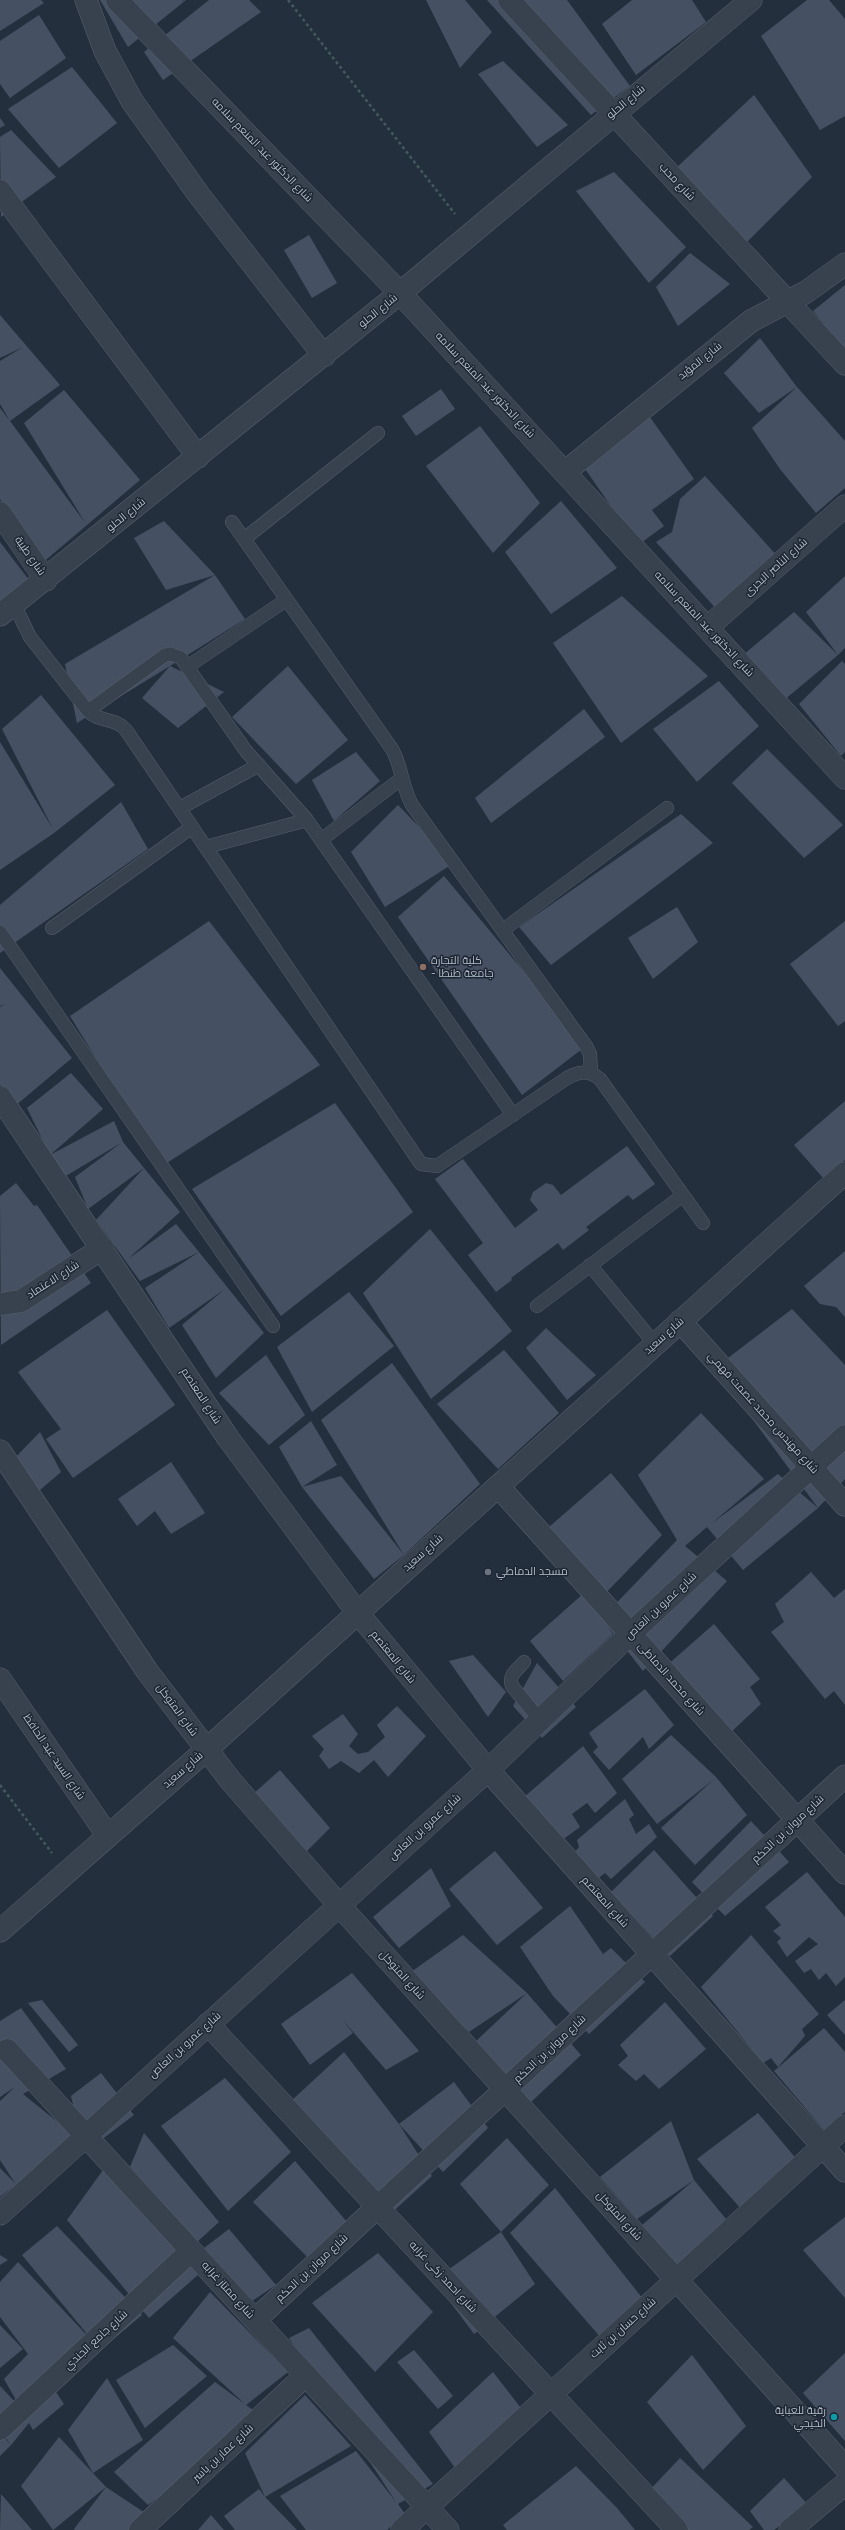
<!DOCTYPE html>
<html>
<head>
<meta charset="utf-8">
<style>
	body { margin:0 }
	canvas { display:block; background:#242f3e }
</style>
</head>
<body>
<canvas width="845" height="2530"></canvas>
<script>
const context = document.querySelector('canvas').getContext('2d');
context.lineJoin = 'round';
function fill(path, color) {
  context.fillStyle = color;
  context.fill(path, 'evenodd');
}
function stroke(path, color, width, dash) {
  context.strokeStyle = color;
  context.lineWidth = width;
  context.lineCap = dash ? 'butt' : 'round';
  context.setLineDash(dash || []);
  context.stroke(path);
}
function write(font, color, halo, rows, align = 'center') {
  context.font = font + ' Figtree,Cairo,sans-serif';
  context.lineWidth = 3;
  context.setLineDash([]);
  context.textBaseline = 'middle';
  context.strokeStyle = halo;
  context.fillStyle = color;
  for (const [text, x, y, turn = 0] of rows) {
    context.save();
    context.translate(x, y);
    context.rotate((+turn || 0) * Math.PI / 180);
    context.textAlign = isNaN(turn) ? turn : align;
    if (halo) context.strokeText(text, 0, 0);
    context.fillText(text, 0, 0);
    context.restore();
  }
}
fill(new Path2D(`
	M 0,0 L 41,0 L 44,3 L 0,31 Z
	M 100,0 L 182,0 L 184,2 L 183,0 L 186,0 L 128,47 Z
	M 209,0 L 249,0 L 261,12 L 163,80 L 144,52 Z
	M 426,0 L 465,0 L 492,32 L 460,68 Z
	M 487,0 L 567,0 L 630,86 L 591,115 Z
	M 632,0 L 692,0 L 706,22 L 636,75 L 602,24 Z
	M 807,0 L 829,0 L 845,19 L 845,116 L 820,130 L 761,36 Z
	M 39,15 L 66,58 L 10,98 L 0,84 L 0,41 Z
	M 503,61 L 568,125 L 537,147 L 478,74 Z
	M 72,67 L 117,123 L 59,168 L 8,109 Z
	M 754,95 L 812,177 L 746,243 L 674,170 Z
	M 0,118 L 5,125 L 0,128 Z
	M 11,130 L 56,177 L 1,217 L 0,137 Z
	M 614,172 L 686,247 L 649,283 L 576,191 Z
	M 309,235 L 337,283 L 312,298 L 284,250 Z
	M 690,253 L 730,284 L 678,326 L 656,287 Z
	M 845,285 L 845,350 L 813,311 Z
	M 0,315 L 60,385 L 10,421 L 86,524 L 24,423 L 64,390 L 140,480 L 41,564 L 0,499 L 0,408 L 10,421 L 0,404 L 0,361 L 23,347 L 0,358 Z
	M 760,338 L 797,387 L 759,413 L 724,373 Z
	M 797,387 L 845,441 L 845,488 L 816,513 L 780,469 L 752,428 Z
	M 441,389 L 455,409 L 416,436 L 402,416 Z
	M 647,413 L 694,479 L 652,510 L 664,526 L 638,545 L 583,466 Z
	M 480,426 L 540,503 L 493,553 L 426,466 Z
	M 705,476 L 779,558 L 719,612 L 656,542 L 672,532 L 680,499 Z
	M 561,501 L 617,568 L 551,614 L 505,552 Z
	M 164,521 L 215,575 L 166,590 L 134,538 Z
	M 0,542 L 29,580 L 0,601 Z
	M 215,575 L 245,619 L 170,666 L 224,692 L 178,728 L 142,698 L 170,666 L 77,723 L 65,664 Z
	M 845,576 L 845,648 L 838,655 L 806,612 Z
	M 622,596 L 708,676 L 621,743 L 553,643 Z
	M 794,612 L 838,655 L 783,701 L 742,656 Z
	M 842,661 L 845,664 L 845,752 L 841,756 L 799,704 Z
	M 288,666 L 348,740 L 296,784 L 232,717 Z
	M 719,681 L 759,726 L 697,782 L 653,729 Z
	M 41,695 L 115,785 L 54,833 L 0,870 L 0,742 L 53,829 L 2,729 Z
	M 584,709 L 605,737 L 491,823 L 475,798 Z
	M 767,749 L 843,825 L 804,858 L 732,783 Z
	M 356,752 L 380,781 L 334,821 L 312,780 Z
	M 121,802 L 148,849 L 0,953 L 0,905 Z
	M 398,805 L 454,863 L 385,907 L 351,852 Z
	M 681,814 L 713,843 L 551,965 L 519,927 Z
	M 444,876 L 586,1046 L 522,1095 L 398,917 Z
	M 677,907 L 698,942 L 653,979 L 628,938 Z
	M 209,921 L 320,1065 L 162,1166 L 70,1016 Z
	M 845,921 L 845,1021 L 838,1026 L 790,964 Z
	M 0,968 L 72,1058 L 15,1106 L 0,1084 L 0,1007 L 5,1004 L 0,1006 Z
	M 71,1073 L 103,1109 L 50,1155 L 27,1108 Z
	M 845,1101 L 845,1160 L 824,1179 L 794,1145 Z
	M 335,1103 L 413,1212 L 281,1316 L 192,1189 Z
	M 114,1121 L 123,1142 L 144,1168 L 88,1209 L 75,1177 L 121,1143 L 64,1177 L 50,1155 Z
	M 627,1146 L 655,1184 L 633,1200 L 628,1195 L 586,1227 L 589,1230 L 563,1250 L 558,1243 L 511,1278 L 512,1280 L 496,1292 L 468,1255 L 483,1243 L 435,1179 L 463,1159 L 515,1228 L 538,1210 L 530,1200 L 533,1192 L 546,1183 L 553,1185 L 561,1195 Z
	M 144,1168 L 180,1212 L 128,1259 L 176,1224 L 199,1252 L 140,1281 L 96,1220 Z
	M 16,1183 L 34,1206 L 37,1205 L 91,1283 L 1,1345 L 0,1196 Z
	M 430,1229 L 512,1331 L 431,1399 L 363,1293 Z
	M 845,1251 L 845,1317 L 836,1307 L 820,1304 L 804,1286 Z
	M 199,1252 L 264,1333 L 216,1378 L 182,1325 L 225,1289 L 169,1328 L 145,1288 Z
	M 349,1292 L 394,1346 L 312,1412 L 277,1347 Z
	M 792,1309 L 845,1365 L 845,1479 L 818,1508 L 743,1570 L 707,1527 L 685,1546 L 727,1581 L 643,1671 L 607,1625 L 613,1634 L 563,1681 L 530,1641 L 584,1593 L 593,1606 L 549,1527 L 611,1473 L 662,1535 L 593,1606 L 602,1618 L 677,1540 L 638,1475 L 701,1413 L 764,1479 L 711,1524 L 778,1474 L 818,1508 L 715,1368 Z
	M 107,1310 L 175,1405 L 73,1478 L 46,1439 L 61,1429 L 18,1372 Z
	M 546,1328 L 596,1375 L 567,1400 L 526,1348 Z
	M 504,1350 L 559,1413 L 498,1469 L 437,1404 Z
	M 266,1355 L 305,1415 L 269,1445 L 219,1393 Z
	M 392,1363 L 480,1484 L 404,1555 L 321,1420 Z
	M 311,1421 L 337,1465 L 302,1487 L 341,1476 L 404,1555 L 374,1579 L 302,1487 L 279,1447 Z
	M 40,1432 L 61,1472 L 40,1490 L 9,1464 Z
	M 171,1462 L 205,1513 L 171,1534 L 155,1511 L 137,1526 L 118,1499 Z
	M 811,1572 L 834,1598 L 845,1589 L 845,1705 L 834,1691 L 825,1699 L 771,1632 L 784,1622 L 775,1604 Z
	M 714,1624 L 760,1679 L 750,1687 L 761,1704 L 729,1734 L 665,1667 Z
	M 473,1655 L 506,1692 L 488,1717 L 449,1661 Z
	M 537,1663 L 576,1707 L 542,1738 L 513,1706 Z
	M 645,1689 L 674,1725 L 649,1749 L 643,1737 L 609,1770 L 593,1752 L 598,1747 L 589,1733 Z
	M 397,1706 L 426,1736 L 388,1777 L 374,1760 L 359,1773 L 341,1761 L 329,1769 L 319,1756 L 324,1749 L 312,1736 L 343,1714 L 358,1734 L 349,1746 L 358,1754 L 368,1752 L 385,1737 L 377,1725 Z
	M 671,1735 L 716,1777 L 747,1815 L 695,1865 L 661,1828 L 713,1780 L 657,1824 L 622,1779 Z
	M 583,1746 L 617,1793 L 595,1813 L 587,1803 L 572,1814 L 580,1827 L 558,1843 L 523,1798 Z
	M 280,1770 L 330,1828 L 305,1853 L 253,1794 Z
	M 625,1799 L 634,1815 L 629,1819 L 636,1834 L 649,1824 L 657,1837 L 611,1879 L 605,1873 L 595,1881 L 573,1854 L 579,1847 L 577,1840 Z
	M 751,1821 L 789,1862 L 725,1916 L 692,1882 Z
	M 654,1850 L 713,1916 L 670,1956 L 611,1892 Z
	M 495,1851 L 543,1908 L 497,1945 L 449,1889 Z
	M 431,1868 L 451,1906 L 399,1948 L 373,1917 Z
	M 807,1872 L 845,1917 L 845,1977 L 836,1986 L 826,1973 L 819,1980 L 811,1969 L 804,1973 L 795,1961 L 818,1944 L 809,1937 L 787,1957 L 777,1942 L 781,1938 L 773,1931 L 781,1925 L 765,1907 Z
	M 570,1906 L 603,1954 L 611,1948 L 645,1982 L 589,2034 L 553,1996 L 520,1947 Z
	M 463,1935 L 527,1993 L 581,2055 L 529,2104 L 474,2043 L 527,1993 L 469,2032 L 411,1972 Z
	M 751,1935 L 819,2014 L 802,2029 L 805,2036 L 778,2067 L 771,2058 L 763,2063 L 701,1987 Z
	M 352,1973 L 419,2051 L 386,2070 L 342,2019 L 353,2033 L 310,2065 L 281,2024 Z
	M 42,2000 L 78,2045 L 69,2052 L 28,2003 Z
	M 845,2000 L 845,2035 L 827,2015 Z
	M 665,2002 L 706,2049 L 659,2089 L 644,2074 L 636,2081 L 618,2065 L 628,2056 L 620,2045 Z
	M 21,2008 L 66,2069 L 23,2094 L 76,2137 L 0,2197 L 0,2168 L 15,2183 L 0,2160 L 0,2101 L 15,2087 L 0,2097 L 0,2021 Z
	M 824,2028 L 845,2052 L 845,2112 L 824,2130 L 774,2071 Z
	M 344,2052 L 399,2124 L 432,2176 L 387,2217 L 290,2102 Z
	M 101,2073 L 134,2115 L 84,2153 L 71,2096 Z
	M 225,2078 L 291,2152 L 228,2211 L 161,2126 Z
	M 454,2082 L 488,2128 L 443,2172 L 399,2124 Z
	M 758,2113 L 798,2161 L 742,2210 L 697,2159 Z
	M 671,2121 L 694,2180 L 637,2219 L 600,2177 Z
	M 144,2133 L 219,2222 L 197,2242 L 130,2167 Z
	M 507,2138 L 549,2185 L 501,2232 L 460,2184 Z
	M 295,2161 L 359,2236 L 323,2273 L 253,2202 Z
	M 103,2170 L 199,2274 L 149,2318 L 67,2220 Z
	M 694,2180 L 726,2219 L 677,2269 L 640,2227 Z
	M 555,2188 L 643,2299 L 602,2339 L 510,2233 Z
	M 845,2217 L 845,2298 L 803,2250 Z
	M 57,2226 L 142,2315 L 54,2389 L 64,2404 L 33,2430 L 29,2423 L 11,2445 L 0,2430 L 0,2386 L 20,2407 L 4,2379 L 28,2354 L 0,2317 L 0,2282 L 18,2262 L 97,2346 L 22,2255 Z
	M 229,2229 L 276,2285 L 243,2307 L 204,2248 Z
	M 501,2232 L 535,2284 L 474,2334 L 434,2280 Z
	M 378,2253 L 433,2312 L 375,2372 L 312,2303 Z
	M 0,2255 L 8,2260 L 0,2265 Z
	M 210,2292 L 288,2372 L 246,2405 L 253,2410 L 189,2476 L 148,2505 L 114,2472 L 215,2382 L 245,2404 L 173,2338 Z
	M 0,2325 L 23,2349 L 0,2368 Z
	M 309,2328 L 433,2484 L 398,2504 L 405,2514 L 387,2530 L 306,2530 L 280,2496 L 356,2451 L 396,2502 L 289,2338 Z
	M 173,2345 L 207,2376 L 145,2428 L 116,2380 Z
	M 414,2350 L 453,2396 L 438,2409 L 397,2362 Z
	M 845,2353 L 845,2441 L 803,2393 Z
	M 692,2355 L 746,2426 L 703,2470 L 647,2402 Z
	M 493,2372 L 524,2412 L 458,2472 L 429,2432 Z
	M 107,2378 L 143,2440 L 93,2473 L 68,2430 Z
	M 305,2395 L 351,2446 L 265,2497 L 297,2530 L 235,2530 L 224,2516 L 259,2489 L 265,2497 L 245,2453 Z
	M 0,2433 L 11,2445 L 0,2456 Z
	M 59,2437 L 106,2487 L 160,2523 L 153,2530 L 75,2530 L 74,2529 L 106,2487 L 53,2530 L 21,2486 Z
	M 680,2458 L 753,2527 L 749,2530 L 677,2530 L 645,2495 Z
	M 576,2466 L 617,2508 L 635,2530 L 507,2530 L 503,2525 Z
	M 784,2478 L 808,2505 L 774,2530 L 764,2530 L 750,2511 Z
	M 1,2494 L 32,2530 L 0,2530 Z
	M 211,2515 L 224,2530 L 198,2530 Z`), '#455162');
const service = new Path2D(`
	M 232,522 L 392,749 C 402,767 402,787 412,805 L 586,1046 L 590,1054 L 591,1072
	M 244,539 L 378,433
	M 14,604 L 30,637 L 88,711 C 100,723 115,717 126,730 L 421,1164 L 437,1166 L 567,1078 C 580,1071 588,1070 600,1079 L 703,1223
	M 187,667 L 286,600
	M 88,711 L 165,655 L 171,654 L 181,658 L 246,751 L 307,820 L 513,1115
	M 180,808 L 259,765
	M 321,840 L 402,778
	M 206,847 L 307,820
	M 52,928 L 192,827
	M 503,930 L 667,808
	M 0,932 L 273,1326
	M 590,1265 L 655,1344
	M 537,1306 L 683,1195
	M 524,1662 C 517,1670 508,1675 512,1686 L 540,1720`);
const minor = new Path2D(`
	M 86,0 L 105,51 L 132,101 L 199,195 L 324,356
	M 117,0 L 400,293 L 845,778
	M 509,0 L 845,364
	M 0,191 L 198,457
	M 565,472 L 751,321 L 806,292 L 845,264
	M 0,513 L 46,580
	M 0,615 L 400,293 L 751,0
	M 708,627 L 845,506
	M 0,1097 L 228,1438 L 357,1612 L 488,1770 L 845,2171
	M 0,1304 L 21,1301 L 103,1248
	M 680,1321 L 845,1505
	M 0,1451 L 147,1671 L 230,1780 L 339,1905 L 845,2467
	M 498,1486 L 845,1873
	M 0,1679 L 108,1836
	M 208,2024 L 677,2530
	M 7,2050 L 448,2530
	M 0,2214 L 488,1770 L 630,1634 L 845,1436
	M 255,2320 L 845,1776
	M 0,2429 L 191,2251
	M 140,2530 L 305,2376
	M 402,2530 L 845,2126
	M 790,2530 L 845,2484`);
const tertiary = new Path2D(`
	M 0,1931 L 206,1750 L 845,1173`);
stroke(service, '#565f6c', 14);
stroke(minor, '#565f6c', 23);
stroke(tertiary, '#565f6c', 23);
stroke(new Path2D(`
	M 288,0 L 455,214
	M 0,1785 L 52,1853`), '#44595c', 2.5, [3, 3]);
stroke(service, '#38414e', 13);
stroke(minor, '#38414e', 22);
stroke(tertiary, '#38414e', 22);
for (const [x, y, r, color] of [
	[423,967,4,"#8d6e63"],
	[488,1572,4,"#6b7280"],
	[834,2417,4,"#0f9aa8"]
]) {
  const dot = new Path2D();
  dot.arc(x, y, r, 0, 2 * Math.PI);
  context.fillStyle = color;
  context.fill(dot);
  stroke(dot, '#1d2633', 1.5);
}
write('11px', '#b4bcc9', '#1d2633', [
	["شارع الحلو",626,102,-40],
	["شارع الدكتور عبد المنعم سلامه",262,150,46],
	["شارع محب",677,182,47],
	["شارع الحلو",378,311,-39],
	["شارع المؤيد",700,361,-39],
	["شارع الدكتور عبد المنعم سلامه",485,385,47],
	["شارع الحلو",126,515,-39],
	["شارع طيبة",30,556,55],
	["شارع الناصر البحرى",776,567,-42],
	["شارع الدكتور عبد المنعم سلامه",704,624,47],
	["شارع الاعتماد",53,1280,-33],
	["شارع سعيد",664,1336,-42],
	["شارع المعتصم",201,1396,57],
	["شارع مهندس محمد عصمت فهمي",763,1413,48],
	["شارع سعيد",423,1553,-42],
	["شارع عمرو بن العاص",661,1606,-43],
	["شارع المعتصم",393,1657,51],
	["شارع محمد الدماطى",671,1679,48],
	["شارع المتوكل",177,1710,54],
	["شارع السيد عبد الحافظ",54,1757,56],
	["شارع سعيد",183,1770,-41],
	["شارع عمرو بن العاص",425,1827,-42],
	["شارع مروان بن الحكم",788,1829,-43],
	["شارع المعتصم",605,1902,48],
	["شارع المتوكل",402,1975,48],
	["شارع عمرو بن العاص",185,2045,-42],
	["شارع مروان بن الحكم",550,2049,-43],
	["شارع المتوكل",619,2216,48],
	["شارع مروان بن الحكم",312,2268,-43],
	["شارع احمد زكى غرابه",443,2277,47],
	["شارع ممتاز غرابه",228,2290,48],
	["شارع حسان بن ثابت",623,2328,-42],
	["شارع جامع الجندي",96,2340,-43],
	["شارع عمار بن ياسر",223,2453,-43]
]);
write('11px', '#b4bcc9', '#1d2633', [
	["كلية التجارة",431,961],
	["- جامعة طنطا",431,974],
	["مسجد الدماطي",496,1572],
	["رقية للعباية",826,2411,"right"],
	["الخيجي",826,2424,"right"]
], 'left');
</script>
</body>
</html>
